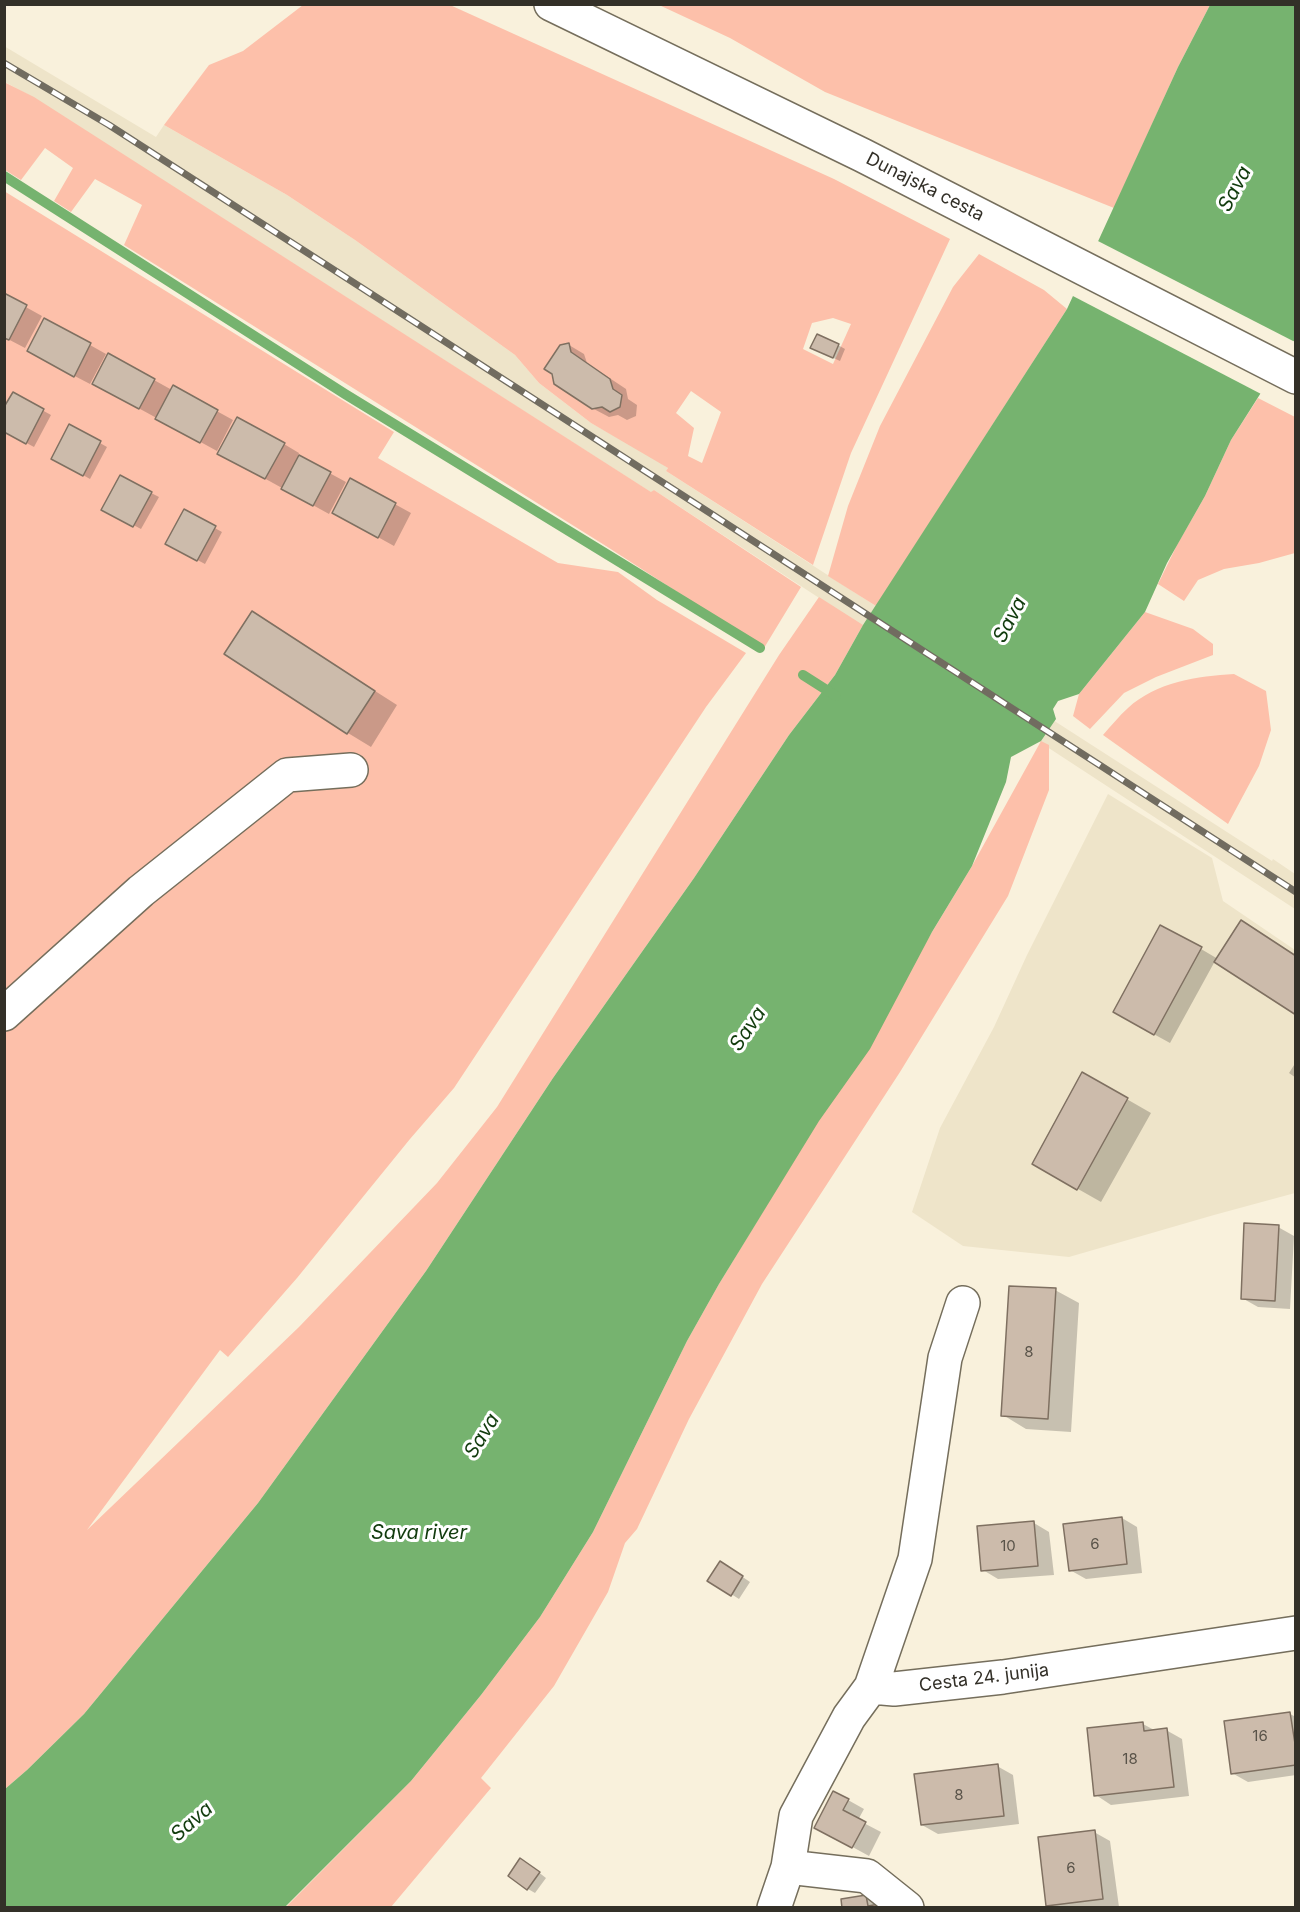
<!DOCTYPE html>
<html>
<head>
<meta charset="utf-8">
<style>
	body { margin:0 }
	#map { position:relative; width:1300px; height:1912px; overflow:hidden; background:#f9f1dc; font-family:Inter,sans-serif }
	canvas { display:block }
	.frame { position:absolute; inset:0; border:6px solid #333028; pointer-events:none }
</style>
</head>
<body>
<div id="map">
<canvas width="1300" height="1912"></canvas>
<div class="frame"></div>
</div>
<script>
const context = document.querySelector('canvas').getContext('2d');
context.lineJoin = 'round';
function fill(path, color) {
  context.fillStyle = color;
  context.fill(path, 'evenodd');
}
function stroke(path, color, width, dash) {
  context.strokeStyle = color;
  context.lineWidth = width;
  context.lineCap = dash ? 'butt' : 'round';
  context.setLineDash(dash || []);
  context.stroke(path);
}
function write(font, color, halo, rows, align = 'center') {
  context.font = font + ' Inter,sans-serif';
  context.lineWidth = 6;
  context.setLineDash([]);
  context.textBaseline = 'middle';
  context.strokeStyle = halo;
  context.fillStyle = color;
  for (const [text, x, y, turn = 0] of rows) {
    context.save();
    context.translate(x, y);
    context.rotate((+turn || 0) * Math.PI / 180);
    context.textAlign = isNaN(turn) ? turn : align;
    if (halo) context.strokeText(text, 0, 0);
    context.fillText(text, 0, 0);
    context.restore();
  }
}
fill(new Path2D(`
	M 4,46 L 156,137 L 164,125 L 287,195 L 355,240 L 515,355 L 539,383 L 591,423 L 652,457 L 668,468 L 666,471 L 1272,861 L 1273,859 L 1295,874 L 1295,909 L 654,490 L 652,493 L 34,98 L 5,82 Z
	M 1108,794 L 1212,858 L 1223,901 L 1295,950 L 1295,1193 L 1214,1215 L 1069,1257 L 963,1246 L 912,1212 L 940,1128 L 994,1027 L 1027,955 Z`), '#eee4c9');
fill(new Path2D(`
	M 746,4 L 749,6 L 751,4 L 1210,5 L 1178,67 L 1114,208 L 825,92 L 730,38 L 659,5 Z
	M 303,5 L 450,5 L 834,179 L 950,239 L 851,453 L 813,565 L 666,471 L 668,468 L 591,423 L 539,383 L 515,355 L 355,240 L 287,195 L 164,125 L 209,65 L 243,51 ZM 833,318 L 851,324 L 833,364 L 803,349 L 812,323 ZM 569,343 L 571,352 L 610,379 L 613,389 L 622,395 L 620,407 L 611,412 L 602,407 L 591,409 L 554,384 L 551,374 L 544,369 L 560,345 ZM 691,391 L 721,412 L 702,463 L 688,456 L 694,428 L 676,413 Z
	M 4,82 L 34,97 L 651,492 L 654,490 L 801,587 L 764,648 L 606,546 L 124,245 L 142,205 L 95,179 L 71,212 L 54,201 L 73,168 L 45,148 L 21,180 L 5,170 Z
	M 4,191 L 394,432 L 378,458 L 558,563 L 618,572 L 657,600 L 746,653 L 706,707 L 454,1088 L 410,1139 L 297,1278 L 228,1357 L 220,1350 L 87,1530 L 299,1327 L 437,1183 L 497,1107 L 779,655 L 819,597 L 863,625 L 835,675 L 789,735 L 694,878 L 553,1078 L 426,1271 L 258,1503 L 84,1714 L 27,1770 L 5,1789 Z
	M 979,254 L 1044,290 L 1067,309 L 876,606 L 828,576 L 848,506 L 880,426 L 953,287 Z
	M 1258,398 L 1295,417 L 1295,553 L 1259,563 L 1224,569 L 1198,580 L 1184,601 L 1158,584 L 1177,545 L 1205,496 L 1231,440 Z
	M 1145,612 L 1193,629 L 1213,644 L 1213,655 L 1156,677 L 1124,693 L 1090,729 L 1073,716 L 1079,694 Z
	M 1234,674 L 1266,691 L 1271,730 L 1259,766 L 1228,824 L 1103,735 C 1111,726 1119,716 1128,708 C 1156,682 1198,676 1234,674 Z
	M 1041,741 L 1049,745 L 1049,790 L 1008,896 L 900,1072 L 762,1284 L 689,1419 L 637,1529 L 625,1543 L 608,1592 L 554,1686 L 481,1778 L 491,1788 L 391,1907 L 285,1908 L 411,1781 L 481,1695 L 540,1617 L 593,1532 L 687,1341 L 719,1284 L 972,866 Z`), '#fdc0aa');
fill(new Path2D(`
	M 1210,5 L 1295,5 L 1295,339 L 1231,440 L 1205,496 L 1167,563 L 1145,612 L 1079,694 L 1058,701 L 1053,709 L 1056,719 L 1041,741 L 1011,757 L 1006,782 L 972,866 L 932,932 L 870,1049 L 819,1121 L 719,1284 L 687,1341 L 593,1532 L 540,1617 L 481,1695 L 411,1781 L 285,1907 L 5,1908 L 5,1789 L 27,1770 L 84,1714 L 258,1503 L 426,1271 L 553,1078 L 694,878 L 789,735 L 835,675 L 863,625 L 1067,309 L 1178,67 Z`), '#76b36f');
fill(new Path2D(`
	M 1096,240 L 1295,342 L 1263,395 L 1071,295 Z`), '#f9f1dc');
fill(new Path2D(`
	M 4,295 L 42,316 L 25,348 L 4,337 Z
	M 90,345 L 106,354 L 90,384 L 44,360 Z
	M 569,345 L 584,354 L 587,363 L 626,389 L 628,399 L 637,405 L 636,416 L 627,420 L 618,415 L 609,417 L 592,408 L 553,373 Z
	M 838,345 L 845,349 L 840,361 L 812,348 Z
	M 154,380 L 172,390 L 173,387 L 233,420 L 217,451 L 109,392 Z
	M 13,394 L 51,415 L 34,447 L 4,431 Z
	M 70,426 L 107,447 L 90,479 L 53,458 Z
	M 284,444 L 299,453 L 298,456 L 346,482 L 329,514 L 235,462 Z
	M 120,477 L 159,497 L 141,529 L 103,509 Z
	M 351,480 L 411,513 L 394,546 L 349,521 Z
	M 184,511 L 222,532 L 205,564 L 167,544 Z
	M 253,613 L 397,705 L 371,747 L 348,733 Z
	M 1241,922 L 1296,956 L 1296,1013 L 1215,961 L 1170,1043 L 1130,1021 L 1201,949 L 1218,959 Z
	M 1296,1062 L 1296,1078 L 1289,1073 Z
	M 1083,1074 L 1151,1113 L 1101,1202 L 1034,1164 Z
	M 1278,1227 L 1294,1236 L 1290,1309 L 1258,1307 L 1242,1298 Z
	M 1055,1290 L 1079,1303 L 1071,1432 L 1026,1429 L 1003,1415 Z
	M 1122,1518 L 1137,1527 L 1142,1573 L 1086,1579 L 1070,1570 Z
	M 1034,1523 L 1049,1532 L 1054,1575 L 998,1579 L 983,1570 Z
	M 728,1567 L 750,1582 L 739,1599 L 709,1580 Z
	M 1290,1714 L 1296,1717 L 1296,1775 L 1248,1782 L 1232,1773 Z
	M 1143,1724 L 1156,1731 L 1166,1730 L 1182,1739 L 1189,1796 L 1111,1805 L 1096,1795 Z
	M 997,1766 L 1013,1775 L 1019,1824 L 938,1834 L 922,1825 Z
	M 848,1800 L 864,1809 L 858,1820 L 881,1832 L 869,1856 L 816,1827 Z
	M 1094,1832 L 1110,1841 L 1119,1907 L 1052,1908 L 1048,1905 Z
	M 528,1864 L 546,1878 L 535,1893 L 528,1889 Z
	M 866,1896 L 897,1908 L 844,1908 Z`), '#0003');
stroke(new Path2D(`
	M 4,176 L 345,394 L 760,648
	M 803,675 L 836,696`), '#76b36f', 10);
const building = new Path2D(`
	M 4,293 L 27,305 L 9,340 L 4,338 Z
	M 44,318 L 91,343 L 74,377 L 27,351 Z
	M 817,334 L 839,344 L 833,358 L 810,348 Z
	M 569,343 L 571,352 L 610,379 L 613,389 L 622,395 L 620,407 L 610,412 L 602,407 L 592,409 L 554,384 L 552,374 L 544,369 L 560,345 Z
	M 108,353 L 155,379 L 139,409 L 92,384 Z
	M 173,385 L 218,410 L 200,443 L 155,419 Z
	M 13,392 L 44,409 L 26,444 L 4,432 L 4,407 Z
	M 237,417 L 285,443 L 265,479 L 217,454 Z
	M 69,424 L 101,441 L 83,476 L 51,459 Z
	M 299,455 L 331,472 L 313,506 L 281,489 Z
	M 120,475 L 152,492 L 133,527 L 101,510 Z
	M 350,478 L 396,503 L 378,538 L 332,513 Z
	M 184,509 L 216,526 L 197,561 L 165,544 Z
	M 252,611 L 375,691 L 347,734 L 224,654 Z
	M 1241,920 L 1296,956 L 1296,1015 L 1214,962 Z
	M 1160,925 L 1202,947 L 1154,1035 L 1113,1012 Z
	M 1082,1072 L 1128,1098 L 1077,1190 L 1032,1164 Z
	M 1244,1223 L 1279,1225 L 1275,1301 L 1241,1299 Z
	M 1009,1286 L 1056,1288 L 1048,1419 L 1001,1416 Z
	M 1122,1517 L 1127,1564 L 1069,1571 L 1063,1524 Z
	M 1034,1521 L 1038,1566 L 981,1571 L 977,1526 Z
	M 720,1561 L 743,1576 L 731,1596 L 707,1581 Z
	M 1290,1712 L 1296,1750 L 1296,1765 L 1231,1774 L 1224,1721 Z
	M 1143,1722 L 1144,1731 L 1167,1728 L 1174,1787 L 1094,1796 L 1087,1728 Z
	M 998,1764 L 1004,1816 L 921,1825 L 914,1774 Z
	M 833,1791 L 849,1799 L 843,1810 L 866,1822 L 852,1848 L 814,1828 Z
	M 1095,1830 L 1103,1899 L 1046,1906 L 1038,1837 Z
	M 520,1858 L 540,1872 L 527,1890 L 508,1876 Z
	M 866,1895 L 868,1906 L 891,1902 L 892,1908 L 842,1908 L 841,1899 Z`);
fill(building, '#ccbbab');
stroke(building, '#7f7061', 1.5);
const minor = new Path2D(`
	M 4,1014 L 141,891 L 287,775 L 351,770
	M 871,1687 L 915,1559 L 945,1358 L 963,1303
	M 788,1867 L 796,1816 L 849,1717 L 871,1687 L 894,1689 L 1003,1677 L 1296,1633
	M 774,1908 L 788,1867 L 867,1876 L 907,1908`);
const major = new Path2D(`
	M 551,4 L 862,155 L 1296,377`);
stroke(minor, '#756e5c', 36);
stroke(major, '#756e5c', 36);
stroke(minor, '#fff', 33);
stroke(major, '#fff', 33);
const rail = new Path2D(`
	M 4,63 L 109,125 L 376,297 L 1296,892`);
stroke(rail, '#716c60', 7);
stroke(rail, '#fff', 4.5, [14]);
write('15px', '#595349', null, [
	["8",1029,1352],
	["6",1095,1544],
	["10",1008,1546],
	["16",1260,1736],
	["18",1130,1759],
	["8",959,1795],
	["6",1071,1868]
]);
write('18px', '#333028', '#fff', [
	["Dunajska cesta",925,187,27],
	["Cesta 24. junija",984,1678,-7]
]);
write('italic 20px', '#113b0d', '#fff', [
	["Sava",1235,189,-62],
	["Sava",1010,620,-62],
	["Sava",748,1029,-56],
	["Sava",482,1436,-58],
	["Sava river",419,1533],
	["Sava",192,1822,-41]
]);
</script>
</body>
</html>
